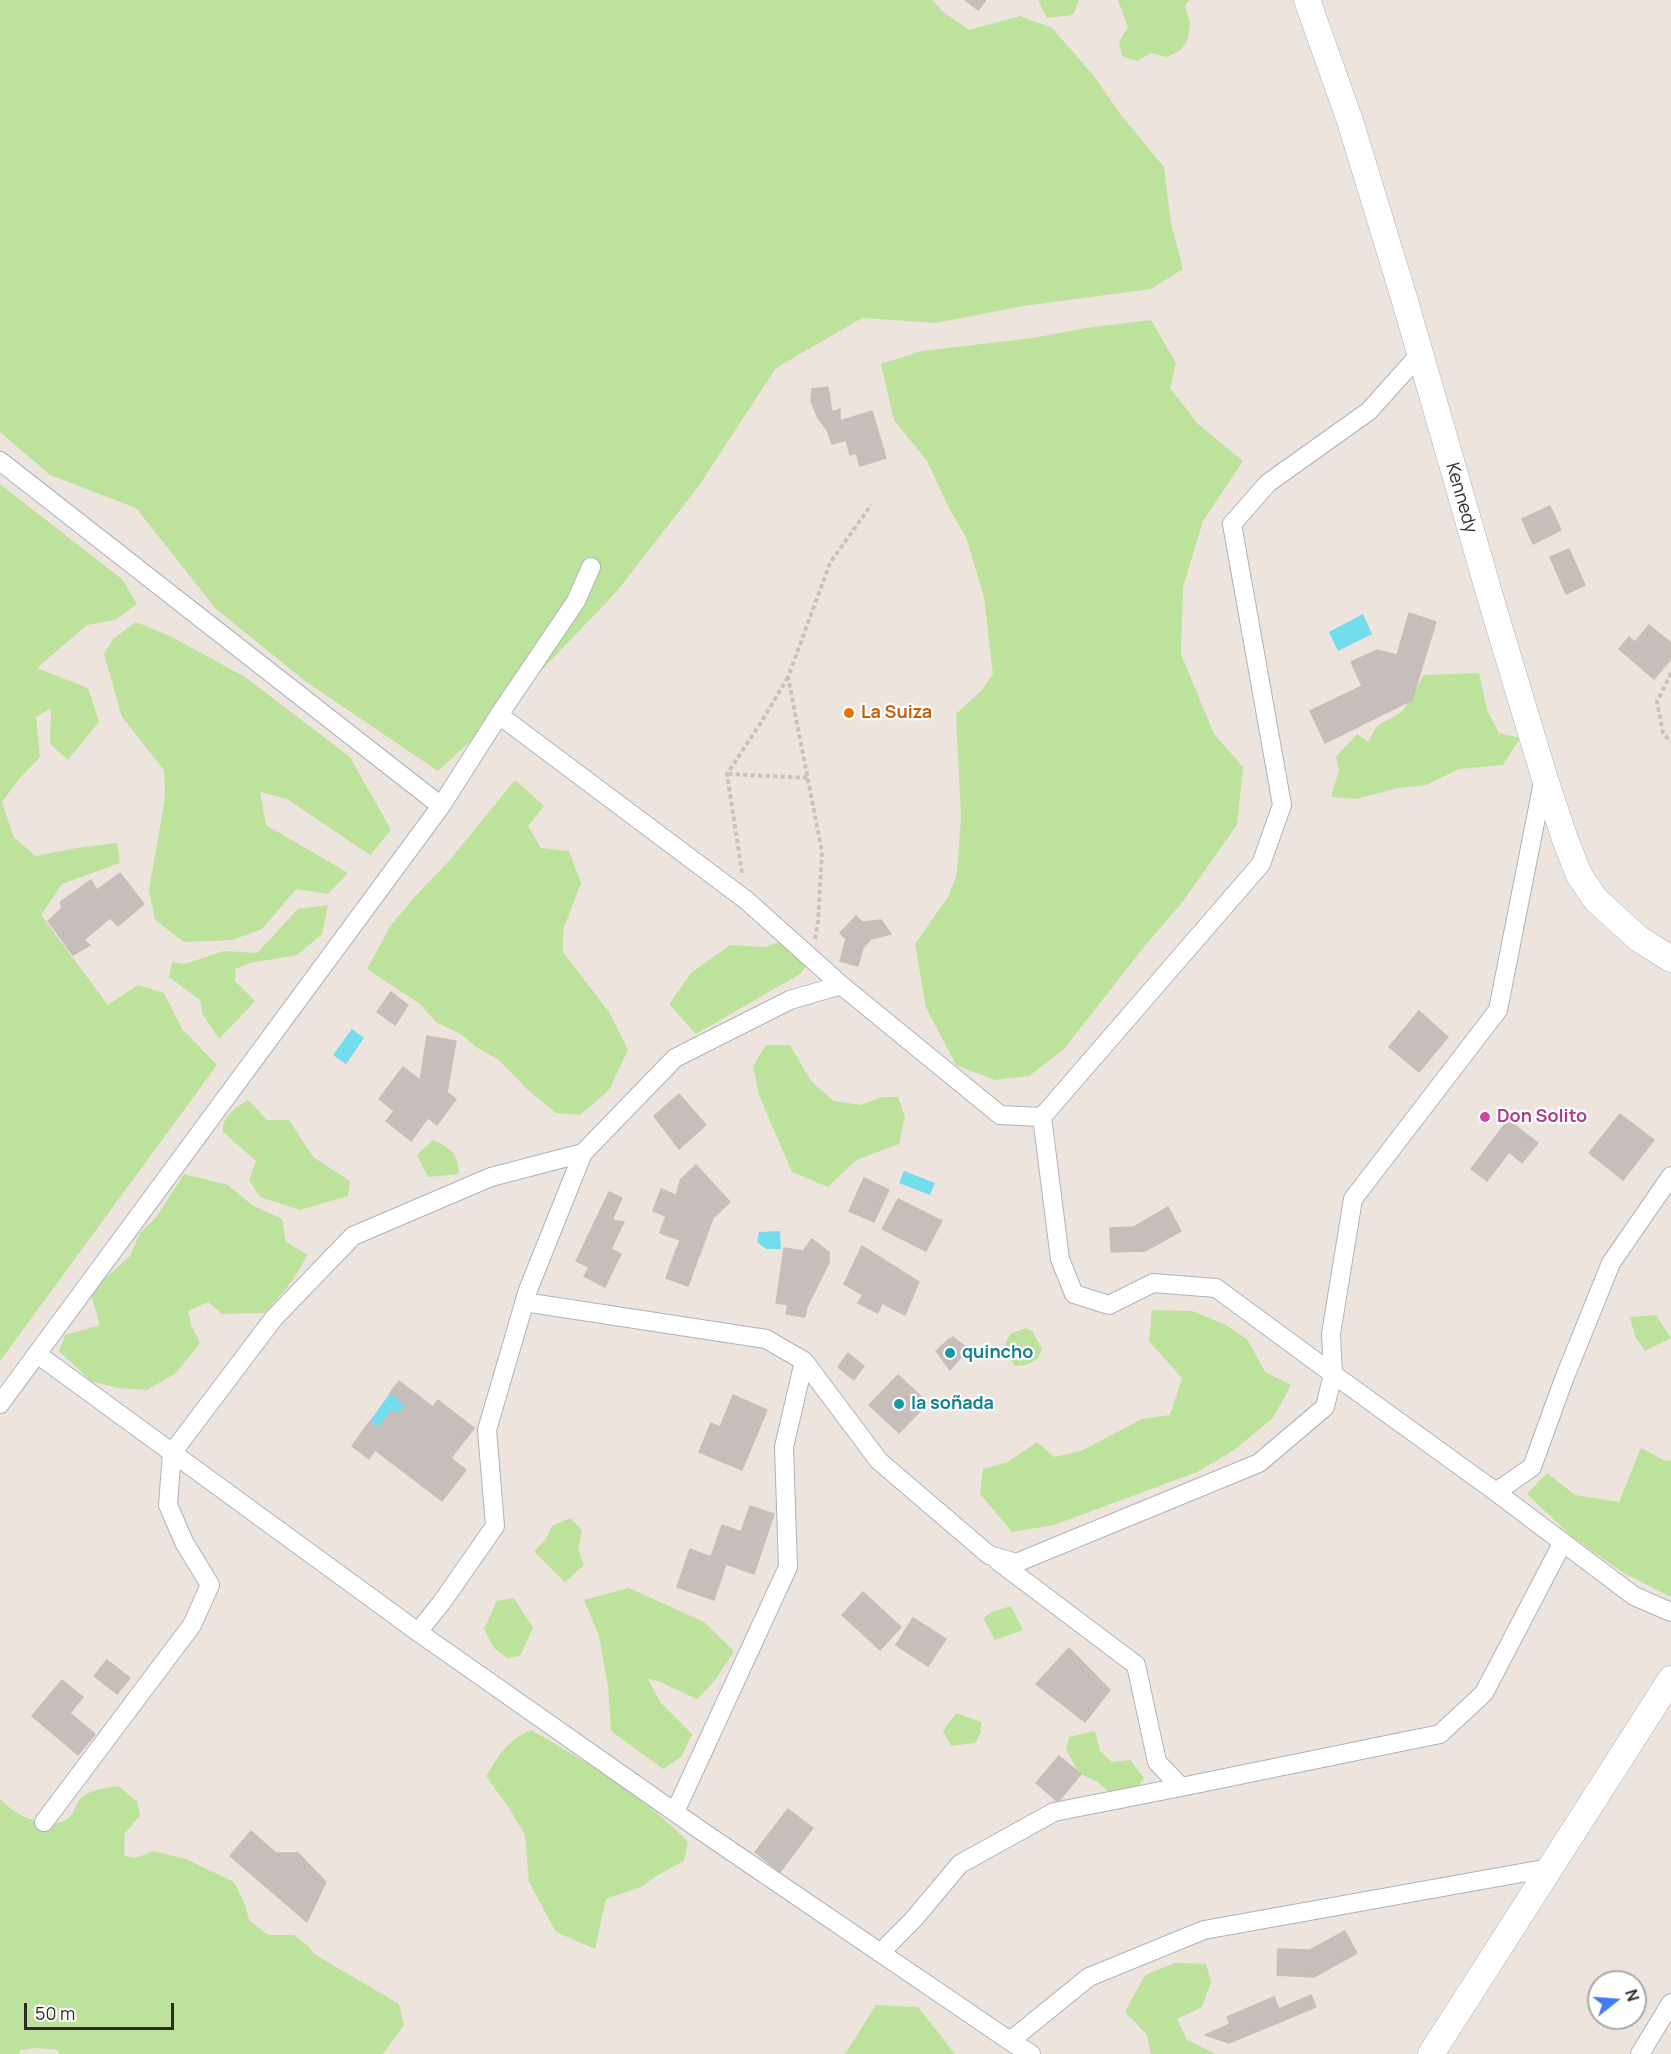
<!DOCTYPE html>
<html>
<head>
<meta charset="utf-8">
<style>
	body { margin:0 }
	#map { position:relative; width:1671px; height:2054px; overflow:hidden; background:#ede4de; font-family:Manrope,sans-serif }
	canvas { display:block }
	.north { position:absolute; left:1587px; top:1970px; width:60px; height:60px; box-sizing:border-box; background:#fff; border:2px solid #aaa; border-radius:50%; rotate:73deg; font-size:16px; font-weight:700; line-height:24px; text-align:center; color:#2b2b2b }
	.north::after { content:''; display:block; margin:auto; width:21px; height:27px; background:#417cf7; clip-path:polygon(50% 0,100% 100%,50% 72%,0 100%) }
	.scale { position:absolute; left:24px; top:2003px; width:150px; height:27px; box-sizing:border-box; border:3px solid #2b2b2b; border-top:0; padding-left:8px; font-size:18px; line-height:21px; white-space:nowrap; color:#2b2b2b; -webkit-text-stroke:4px #fff; paint-order:stroke }
</style>
</head>
<body>
<div id="map">
<canvas width="1671" height="2054"></canvas>
<div class="north">N</div>
<div class="scale">50 m</div>
</div>
<script>
const context = document.querySelector('canvas').getContext('2d');
context.lineJoin = 'round';
function fill(path, color) {
  context.fillStyle = color;
  context.fill(path, 'evenodd');
}
function stroke(path, color, width, dash) {
  context.strokeStyle = color;
  context.lineWidth = width;
  context.lineCap = dash ? 'butt' : 'round';
  context.setLineDash(dash || []);
  context.stroke(path);
}
function write(font, color, halo, rows, align = 'center') {
  context.font = font + ' Manrope,sans-serif';
  context.lineWidth = 4.5;
  context.setLineDash([]);
  context.textBaseline = 'middle';
  context.strokeStyle = halo;
  context.fillStyle = color;
  for (const [text, x, y, turn = 0] of rows) {
    context.save();
    context.translate(x, y);
    context.rotate((+turn || 0) * Math.PI / 180);
    context.textAlign = isNaN(turn) ? turn : align;
    if (halo) context.strokeText(text, 0, 0);
    context.fillText(text, 0, 0);
    context.restore();
  }
}
fill(new Path2D(`
	M 0,0 L 932,0 L 942,11 L 969,30 L 1020,16 L 1052,28 L 1094,76 L 1121,115 L 1164,167 L 1171,224 L 1183,269 L 1151,289 L 1023,306 L 936,323 L 862,318 L 776,368 L 698,487 L 617,591 L 499,715 L 438,771 L 305,681 L 216,609 L 136,508 L 50,475 L 0,432 Z
	M 1038,0 L 1079,0 L 1073,15 L 1047,18 Z
	M 1118,0 L 1190,0 L 1185,5 L 1190,24 L 1188,39 L 1181,50 L 1167,57 L 1151,53 L 1137,61 L 1122,56 L 1119,42 L 1128,27 Z
	M 1151,320 L 1176,363 L 1170,388 L 1198,424 L 1243,461 L 1203,521 L 1183,587 L 1181,654 L 1214,734 L 1243,767 L 1237,825 L 1181,904 L 1147,943 L 1064,1049 L 1029,1076 L 995,1080 L 956,1065 L 926,1008 L 915,944 L 948,897 L 957,874 L 961,817 L 956,714 L 981,691 L 993,674 L 984,597 L 966,537 L 949,508 L 927,461 L 894,420 L 881,364 L 922,351 L 1033,338 L 1086,328 Z
	M 0,484 L 123,580 L 137,604 L 115,620 L 87,625 L 37,668 L 88,688 L 99,722 L 68,760 L 50,744 L 51,708 L 36,717 L 40,757 L 20,778 L 2,802 L 14,838 L 36,856 L 77,848 L 117,843 L 120,863 L 62,884 L 41,915 L 108,1005 L 138,985 L 164,993 L 182,1029 L 217,1065 L 0,1361 Z
	M 136,622 L 172,637 L 245,677 L 350,757 L 391,830 L 370,855 L 287,799 L 260,792 L 266,825 L 348,873 L 328,894 L 296,889 L 262,929 L 232,940 L 184,942 L 155,920 L 149,890 L 165,798 L 164,770 L 122,717 L 104,654 L 113,639 Z
	M 1479,673 L 1487,710 L 1499,733 L 1520,738 L 1503,765 L 1459,769 L 1426,785 L 1398,788 L 1356,799 L 1331,797 L 1339,770 L 1336,757 L 1357,734 L 1368,742 L 1377,726 L 1402,712 L 1424,675 Z
	M 515,780 L 544,806 L 528,826 L 541,848 L 569,851 L 581,883 L 563,930 L 563,952 L 609,1012 L 628,1050 L 609,1090 L 580,1115 L 556,1113 L 527,1089 L 499,1060 L 476,1047 L 462,1035 L 436,1022 L 420,1004 L 367,969 L 391,925 L 412,900 L 449,861 Z
	M 328,905 L 322,934 L 297,955 L 250,963 L 235,969 L 235,981 L 255,1001 L 219,1039 L 202,1013 L 200,1000 L 169,977 L 172,962 L 185,964 L 224,951 L 257,953 L 298,909 Z
	M 792,937 L 807,965 L 800,974 L 696,1034 L 669,1004 L 691,973 L 730,945 L 766,947 Z
	M 766,1045 L 790,1045 L 811,1081 L 834,1101 L 861,1105 L 882,1097 L 898,1097 L 905,1117 L 899,1144 L 856,1160 L 828,1187 L 792,1172 L 759,1095 L 753,1066 Z
	M 248,1100 L 267,1120 L 289,1120 L 313,1157 L 350,1181 L 348,1196 L 300,1210 L 260,1197 L 249,1180 L 256,1161 L 223,1132 C 222,1115 236,1108 248,1100 Z
	M 433,1140 C 451,1149 458,1151 459,1174 L 428,1177 L 417,1155 Z
	M 184,1174 L 228,1185 L 252,1205 L 282,1219 L 286,1242 L 307,1254 C 298,1277 281,1295 264,1313 L 222,1314 L 208,1302 L 188,1311 L 191,1325 L 200,1343 L 176,1373 L 147,1390 L 118,1388 L 91,1381 L 59,1351 L 65,1335 L 100,1325 L 90,1292 L 130,1256 L 140,1233 L 157,1216 Z
	M 1152,1310 L 1192,1311 L 1224,1324 L 1247,1339 L 1265,1372 L 1291,1385 L 1273,1418 L 1234,1450 L 1197,1472 L 1054,1525 L 1012,1532 L 980,1494 L 983,1469 L 1008,1462 L 1037,1442 L 1054,1457 L 1081,1451 L 1142,1419 L 1170,1415 L 1182,1378 L 1149,1341 Z
	M 1656,1315 L 1671,1338 L 1645,1351 L 1635,1336 L 1630,1317 Z
	M 1026,1328 L 1032,1331 L 1042,1349 C 1037,1364 1028,1365 1014,1366 L 1004,1347 L 1010,1334 Z
	M 1641,1448 L 1666,1461 L 1671,1460 L 1671,1597 L 1622,1572 L 1570,1535 L 1527,1494 L 1547,1473 L 1575,1495 L 1619,1502 Z
	M 571,1518 L 582,1531 L 578,1549 L 584,1565 L 565,1582 L 534,1551 L 545,1540 L 552,1526 Z
	M 629,1588 L 704,1622 L 734,1651 L 716,1679 L 697,1699 L 660,1682 L 647,1678 L 661,1703 L 692,1734 L 682,1756 L 663,1769 L 611,1731 L 608,1687 L 599,1636 L 584,1600 Z
	M 514,1598 L 533,1628 L 520,1656 L 507,1658 L 494,1648 L 484,1629 L 497,1601 Z
	M 1011,1606 L 1023,1630 L 995,1640 L 983,1618 L 992,1612 Z
	M 956,1713 L 981,1722 L 981,1732 L 975,1743 L 951,1746 L 943,1731 Z
	M 531,1730 C 583,1759 647,1799 688,1842 L 684,1861 L 656,1876 L 641,1887 L 606,1899 L 595,1949 L 556,1932 L 529,1882 L 525,1835 L 509,1808 L 486,1776 C 502,1752 505,1742 531,1730 Z
	M 1095,1731 L 1100,1751 L 1112,1762 L 1130,1760 L 1144,1778 L 1135,1791 L 1111,1794 L 1099,1783 L 1079,1773 L 1066,1749 L 1069,1737 Z
	M 118,1786 L 137,1801 L 140,1815 L 125,1833 L 124,1856 L 136,1858 L 153,1851 L 186,1859 L 234,1882 L 245,1904 L 249,1920 L 268,1935 L 294,1935 L 309,1947 L 314,1954 L 399,2004 L 404,2025 L 383,2054 L 59,2054 L 58,2050 L 37,2048 L 20,2050 L 19,2054 L 0,2054 L 0,1799 C 13,1814 47,1832 67,1819 C 73,1815 74,1809 77,1804 C 83,1790 105,1788 118,1786 Z
	M 1175,1963 L 1206,1964 L 1211,1982 L 1202,2007 L 1177,2019 L 1187,2040 L 1216,2054 L 1151,2054 L 1147,2035 L 1125,2012 L 1145,1975 Z
	M 876,2005 L 918,2007 L 955,2054 L 845,2054 Z`), '#bde29b');
fill(new Path2D(`
	M 1363,614 L 1372,634 L 1338,651 L 1329,632 Z
	M 352,1029 L 364,1038 L 346,1064 L 333,1055 Z
	M 904,1171 L 935,1183 L 930,1195 L 899,1183 Z
	M 780,1231 L 781,1249 L 766,1249 L 757,1242 L 759,1232 Z
	M 390,1393 L 406,1405 L 399,1414 L 392,1410 L 379,1428 L 370,1421 Z`), '#73dded');
const building = new Path2D(`
	M 965,0 L 986,0 L 978,10 Z
	M 828,387 L 832,412 L 840,409 L 840,421 L 872,411 L 886,458 L 860,466 L 856,453 L 850,455 L 846,440 L 832,444 L 827,430 L 818,418 L 811,401 L 812,389 Z
	M 1550,506 L 1561,530 L 1533,544 L 1522,519 Z
	M 1569,549 L 1585,585 L 1566,594 L 1550,557 Z
	M 1409,613 L 1436,622 L 1412,700 L 1325,743 L 1310,711 L 1362,686 L 1351,662 L 1377,650 L 1397,655 Z
	M 1649,625 L 1671,643 L 1671,659 L 1654,679 L 1619,649 L 1629,637 L 1635,642 Z
	M 120,873 L 144,904 L 118,926 L 110,918 L 84,940 L 90,945 L 73,955 L 48,921 L 62,908 L 60,902 L 91,880 L 97,890 Z
	M 856,916 L 862,922 L 881,920 L 891,934 L 871,939 L 863,948 L 858,966 L 840,961 L 846,939 L 840,933 Z
	M 391,992 L 408,1005 L 395,1025 L 377,1012 Z
	M 1419,1011 L 1448,1037 L 1419,1072 L 1389,1047 Z
	M 427,1036 L 456,1041 L 447,1092 L 456,1099 L 437,1125 L 428,1118 L 411,1141 L 386,1121 L 394,1111 L 379,1099 L 403,1067 L 420,1080 Z
	M 679,1094 L 706,1125 L 679,1149 L 654,1116 Z
	M 1620,1114 L 1654,1140 L 1623,1180 L 1589,1153 Z
	M 1508,1120 L 1538,1143 L 1522,1163 L 1509,1152 L 1487,1181 L 1471,1169 Z
	M 696,1165 L 730,1202 L 713,1218 L 688,1286 L 666,1278 L 680,1240 L 660,1233 L 666,1216 L 653,1211 L 661,1189 L 676,1195 L 681,1179 Z
	M 864,1178 L 889,1190 L 874,1222 L 849,1211 Z
	M 609,1192 L 622,1198 L 612,1220 L 624,1222 L 611,1249 L 621,1254 L 605,1287 L 584,1276 L 589,1267 L 576,1261 Z
	M 898,1199 L 942,1221 L 926,1251 L 882,1229 Z
	M 1168,1207 L 1181,1231 L 1145,1251 L 1111,1252 L 1110,1228 L 1134,1227 Z
	M 812,1239 L 829,1252 L 829,1263 L 807,1307 L 805,1317 L 786,1314 L 788,1305 L 776,1303 L 784,1248 L 803,1251 Z
	M 862,1246 L 919,1282 L 905,1315 L 882,1303 L 878,1313 L 858,1303 L 863,1295 L 844,1284 Z
	M 953,1337 L 965,1346 L 963,1355 L 950,1370 L 936,1351 L 948,1340 Z
	M 848,1353 L 864,1366 L 854,1380 L 838,1367 Z
	M 898,1375 L 928,1403 L 899,1433 L 869,1405 Z
	M 399,1381 L 433,1407 L 438,1400 L 474,1428 L 451,1458 L 466,1470 L 442,1501 L 375,1450 L 369,1459 L 352,1446 L 370,1421 L 379,1428 L 392,1410 L 399,1414 L 406,1405 L 390,1393 Z
	M 733,1395 L 767,1410 L 742,1470 L 699,1452 L 711,1423 L 720,1427 Z
	M 750,1506 L 774,1514 L 754,1574 L 726,1564 L 714,1600 L 677,1587 L 690,1549 L 711,1557 L 722,1525 L 741,1532 Z
	M 863,1592 L 901,1627 L 880,1650 L 842,1615 Z
	M 913,1618 L 946,1639 L 928,1666 L 896,1645 Z
	M 1069,1648 L 1110,1690 L 1085,1722 L 1036,1684 Z
	M 107,1660 L 130,1678 L 117,1694 L 94,1676 Z
	M 62,1680 L 83,1697 L 70,1713 L 95,1734 L 78,1755 L 32,1716 Z
	M 1059,1756 L 1081,1774 L 1058,1802 L 1036,1783 Z
	M 788,1809 L 813,1828 L 780,1872 L 755,1852 Z
	M 251,1831 L 276,1853 L 298,1853 L 326,1882 L 307,1922 L 230,1856 Z
	M 1345,1931 L 1357,1953 L 1314,1977 L 1277,1975 L 1278,1949 L 1310,1950 Z
	M 1311,1995 L 1316,2007 L 1229,2043 L 1205,2035 L 1230,2024 L 1227,2017 L 1274,1997 L 1279,2009 Z`);
fill(building, '#c5beba');
stroke(building, '#c8c0b7', 1.5);
const street = new Path2D(`
	M 0,461 L 441,806
	M 499,715 L 746,900 L 841,985
	M 1544,777 L 1498,1010 L 1353,1199 L 1331,1334 L 1333,1374 L 1496,1492 L 1634,1596 L 1671,1612
	M 524,1302 L 766,1339 L 804,1361 L 879,1461 L 989,1555 L 1016,1563 L 1259,1463 L 1325,1407 L 1333,1374 L 1216,1288 L 1153,1283 L 1109,1305 L 1074,1294 L 1060,1259 L 1042,1117
	M 37,1354 L 418,1632 L 703,1832 L 1010,2041 L 1089,1977 L 1204,1930 L 1549,1868
	M 0,1404 L 441,806 L 499,715 L 576,601 L 591,567
	M 1496,1492 L 1532,1467 L 1564,1379 L 1611,1263 L 1671,1176
	M 998,1561 L 1136,1665 L 1157,1762 L 1181,1787 L 1440,1734 L 1484,1693 L 1563,1542
	M 418,1632 L 442,1602 L 495,1526 L 487,1430 L 528,1290 L 583,1153 L 675,1058 L 790,1000 L 841,985 L 1000,1115 L 1042,1117 L 1261,864 L 1282,805 L 1232,524 L 1268,483 L 1369,411 L 1420,354
	M 675,1812 L 788,1567 L 784,1447 L 804,1361
	M 44,1822 L 192,1625 L 210,1585 L 184,1542 L 168,1505 L 172,1453 L 274,1318 L 353,1236 L 491,1177 L 583,1153
	M 880,1953 L 913,1920 L 960,1864 L 1054,1812 L 1181,1787
	M 1010,2041 L 1031,2054
	M 1640,2054 L 1671,2003`);
const secondary = new Path2D(`
	M 1307,0 L 1350,121 L 1405,301 L 1494,610 L 1544,776 L 1565,839 L 1579,875 L 1596,900 L 1639,939 L 1671,959
	M 1431,2054 L 1671,1679`);
stroke(street, '#aeb2bb', 20);
stroke(secondary, '#aeb2bb', 27);
stroke(new Path2D(`
	M 1671,673 L 1657,702 L 1663,733 L 1671,742
	M 728,774 L 808,778
	M 742,873 L 727,774 L 762,721 L 788,677
	M 815,939 L 818,922 L 822,852 L 788,677 L 830,563 L 871,505`), '#c4c4c4', 4, [4.5, 3]);
stroke(street, '#fff', 18);
stroke(secondary, '#fff', 26);
for (const [x, y, r, color] of [
	[849,713,6,"#e8710a"],
	[1485,1117,6,"#d1479c"],
	[950,1353,6,"#0f9aa8"],
	[899,1404,6,"#0f9aa8"]
]) {
  const dot = new Path2D();
  dot.arc(x, y, r, 0, 2 * Math.PI);
  context.fillStyle = color;
  context.fill(dot);
  stroke(dot, '#fff', 2);
}
write('18px', '#2b2b2b', '#fff', [
	["Kennedy",1461,498,74]
]);
write('bold 18px', '#c56008', '#fff', [
	["La Suiza",861,713]
], 'left');
write('bold 18px', '#b23c85', '#fff', [
	["Don Solito",1497,1117]
], 'left');
write('bold 18px', '#0d838f', '#fff', [
	["quincho",962,1353],
	["la soñada",911,1404]
], 'left');
</script>
</body>
</html>
